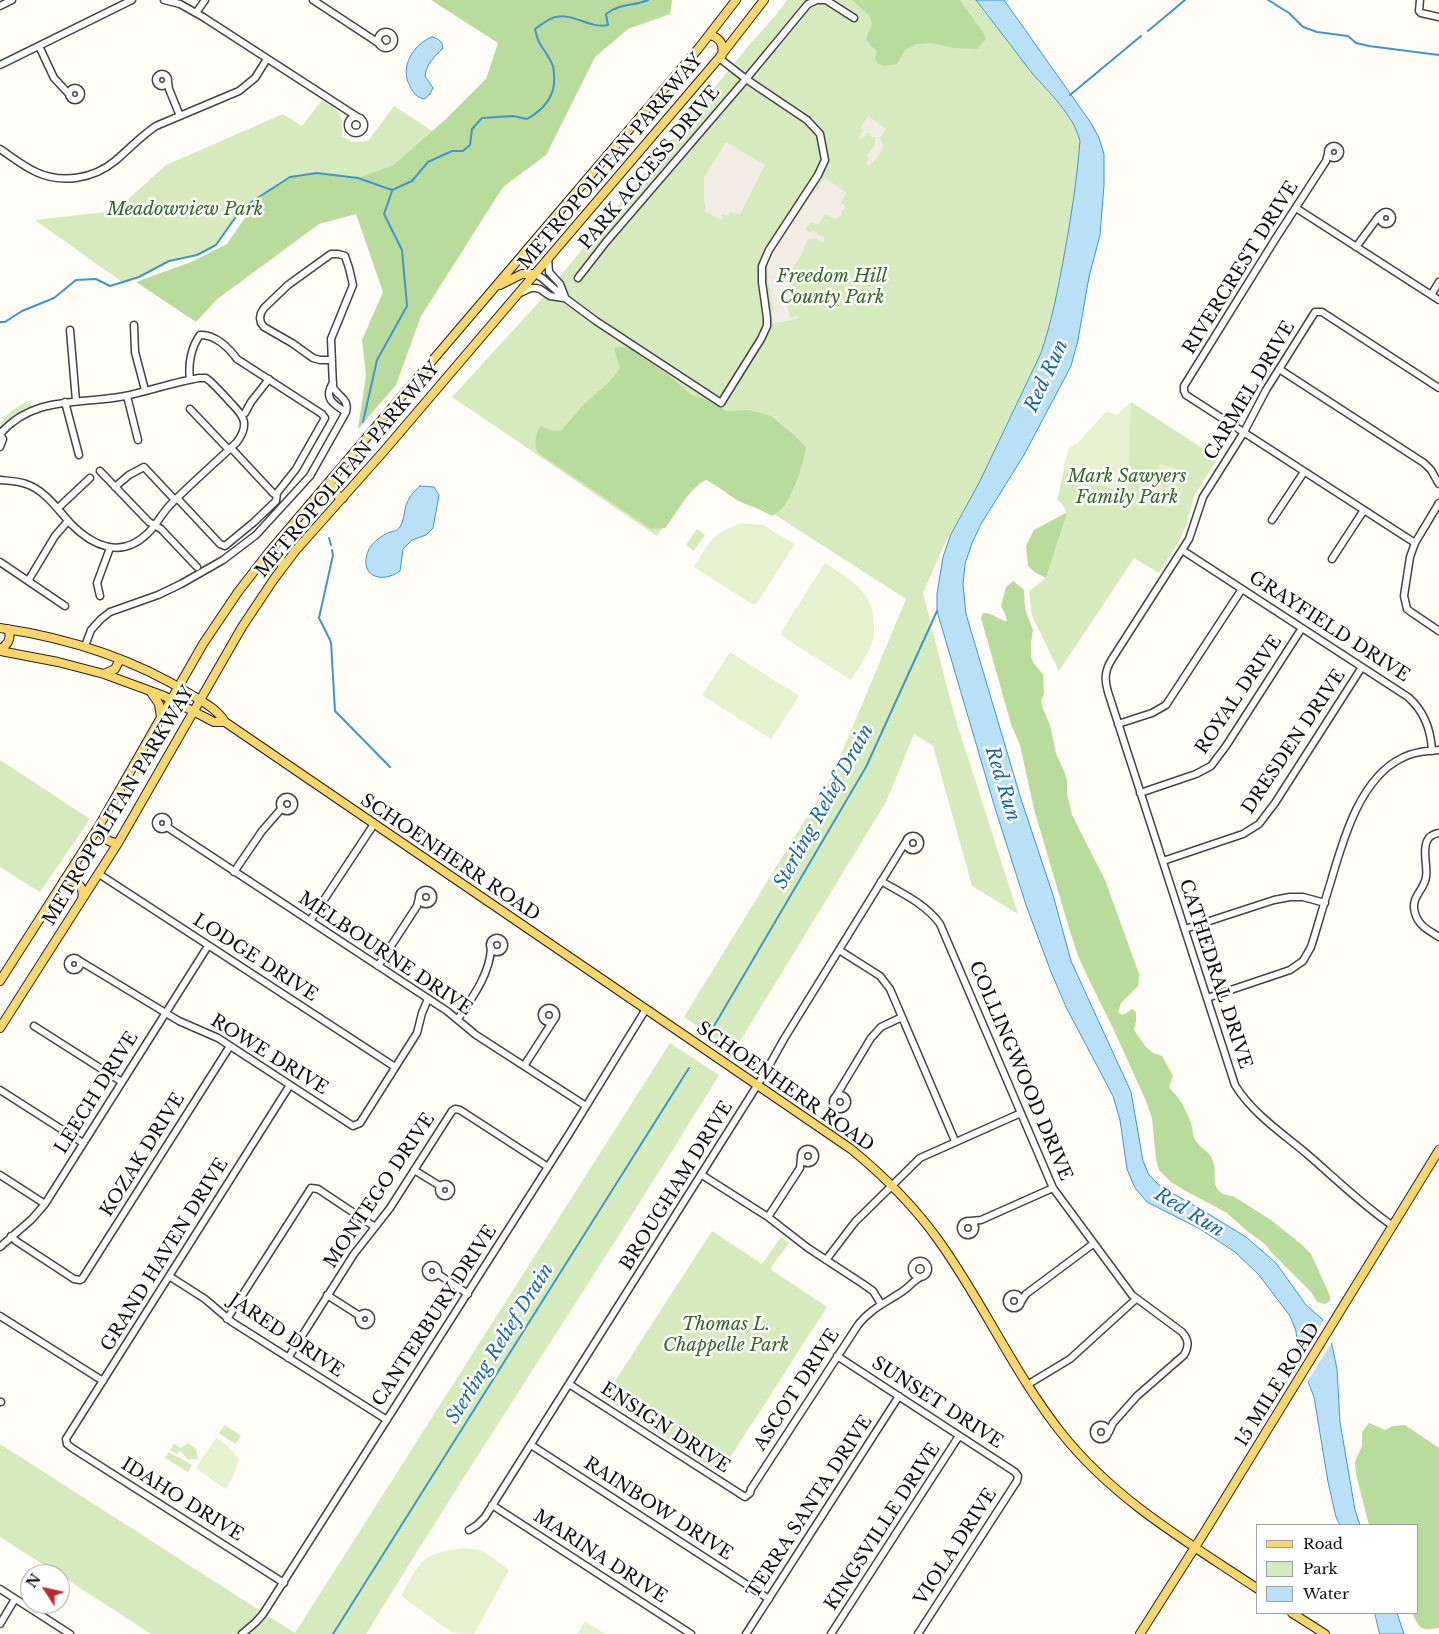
<!DOCTYPE html>
<html>
<head>
<meta charset="utf-8">
<style>
	body { margin:0 }
	#map { position:relative; width:1439px; height:1634px; overflow:hidden; background:#fffdf5; font-family:"Libre Baskerville",serif }
	canvas { display:block }
	.legend { position:absolute; left:1256px; top:1524px; width:162px; height:90px; box-sizing:border-box; background:#fff; border:1px solid #a0a0a0; margin:0; padding:6px 9px; list-style:none; font-size:15px; color:#111 }
	.legend li { display:flex; align-items:center; gap:10px; height:25px }
	.legend b { width:25px; border:1px solid #a0a0a0 }
	.north { position:absolute; left:20px; top:1564px; width:50px; height:50px; box-sizing:border-box; background:#fff; border:1px solid #a0a0a0; border-radius:50%; rotate:305deg; font-size:14px; font-weight:700; line-height:20px; text-align:center; color:#111 }
	.north::after { content:''; display:block; margin:auto; width:18px; height:22px; background:#c4262e; clip-path:polygon(50% 0,100% 100%,50% 72%,0 100%) }
</style>
</head>
<body>
<div id="map">
<canvas width="1439" height="1634"></canvas>
<ul class="legend">
<li><b style="height:6px;background:#f9d66b"></b>Road</li>
<li><b style="height:14px;background:#d5ebbd"></b>Park</li>
<li><b style="height:14px;background:#b9e0f7"></b>Water</li>
</ul>
<div class="north">N</div>
</div>
<script>
const context = document.querySelector('canvas').getContext('2d');
context.lineJoin = 'round';
function fill(path, color) {
  context.fillStyle = color;
  context.fill(path, 'evenodd');
}
function stroke(path, color, width, dash) {
  context.strokeStyle = color;
  context.lineWidth = width;
  context.lineCap = dash ? 'butt' : 'round';
  context.setLineDash(dash || []);
  context.stroke(path);
}
function write(font, color, halo, rows, align = 'center') {
  context.font = font + ' "Libre Baskerville",serif';
  context.lineWidth = 5;
  context.setLineDash([]);
  context.textBaseline = 'middle';
  context.strokeStyle = halo;
  context.fillStyle = color;
  for (const [text, x, y, turn = 0] of rows) {
    context.save();
    context.translate(x, y);
    context.rotate((+turn || 0) * Math.PI / 180);
    context.textAlign = isNaN(turn) ? turn : align;
    if (halo) context.strokeText(text, 0, 0);
    context.fillText(text, 0, 0);
    context.restore();
  }
}
fill(new Path2D(`
	M 787,0 L 976,0 C 995,24 1013,49 1032,73 C 1050,94 1073,114 1080,141 C 1077,179 1071,218 1064,256 C 1058,289 1052,321 1041,353 L 980,481 L 945,543 L 923,593 L 954,714 L 1018,914 L 972,886 L 933,746 L 914,734 L 886,802 L 734,1051 L 684,1017 L 832,776 L 906,599 L 702,468 L 657,536 L 452,397 L 539,302 L 750,44 L 775,16 Z
	M 322,100 C 342,113 342,111 342,136 L 352,142 L 368,141 L 394,106 L 463,151 L 412,181 L 290,177 L 242,208 L 216,245 L 197,255 L 169,261 L 139,277 L 122,282 L 35,220 L 115,211 L 166,165 L 283,114 L 302,126 Z
	M 28,401 L 32,404 L 30,408 L 21,413 L 0,429 C 0,416 17,407 28,401 Z
	M 1131,402 L 1218,458 L 1194,496 L 1187,524 L 1179,541 L 1159,573 L 1134,558 L 1059,671 L 1032,616 L 1029,591 L 1046,578 L 1066,517 C 1067,509 1063,504 1057,500 L 1069,448 L 1078,443 L 1106,412 L 1118,415 Z
	M 697,529 L 705,535 L 694,551 L 686,545 Z
	M 0,760 L 90,819 L 40,892 L 0,867 Z
	M 670,1043 L 719,1075 C 604,1263 481,1446 366,1634 L 151,1634 L 60,1575 L 60,1574 L 58,1574 L 0,1537 L 0,1444 L 295,1633 Z
	M 712,1231 L 762,1264 L 781,1237 L 789,1243 L 770,1269 L 827,1307 L 720,1473 L 604,1398 Z
	M 225,1425 L 241,1436 L 235,1444 L 219,1433 Z
	M 188,1443 L 196,1449 L 198,1459 L 187,1459 L 180,1450 L 177,1454 L 170,1450 L 174,1444 L 181,1448 Z
	M 169,1452 L 192,1465 L 188,1472 L 165,1458 Z`), '#d5ebbd');
fill(new Path2D(`
	M 431,0 L 672,0 L 670,14 L 628,29 L 595,57 L 546,155 L 503,187 L 421,316 L 396,385 L 358,429 L 366,375 L 362,340 L 383,292 L 356,214 L 319,224 L 216,300 L 196,322 L 136,282 L 191,262 L 227,244 L 244,219 L 265,193 L 290,177 L 317,173 L 358,178 L 394,165 L 447,118 L 486,79 L 498,43 Z
	M 852,0 L 960,0 L 984,34 L 986,39 L 977,49 L 954,48 L 931,43 L 916,44 L 905,50 L 897,64 L 885,66 L 878,64 L 875,58 L 877,51 L 871,46 L 866,39 L 872,24 L 869,15 Z
	M 621,347 L 630,348 L 672,378 L 690,394 L 710,401 L 726,411 L 749,410 L 771,416 L 794,435 L 806,447 C 804,463 794,492 784,506 C 781,510 776,513 772,516 C 762,510 753,507 743,503 C 730,497 719,486 706,480 C 688,489 678,512 665,528 L 651,529 L 538,453 C 534,445 535,433 541,426 L 550,430 L 561,431 L 582,406 L 607,384 L 620,369 L 614,348 Z
	M 1066,513 L 1066,517 L 1046,578 L 1036,573 L 1028,566 L 1026,546 L 1034,530 Z
	M 1013,581 L 1024,590 L 1025,609 L 1033,630 L 1031,643 L 1031,657 L 1034,664 L 1043,674 L 1044,693 L 1041,701 L 1043,709 L 1050,725 L 1056,754 L 1064,771 L 1067,780 L 1067,794 L 1072,815 L 1105,880 L 1139,974 L 1138,986 L 1121,1003 L 1118,1012 L 1122,1015 L 1127,1013 L 1132,1009 L 1136,1012 L 1136,1021 L 1134,1030 L 1145,1046 L 1153,1053 L 1162,1056 L 1173,1076 L 1169,1087 C 1173,1093 1178,1096 1181,1102 C 1183,1105 1190,1119 1191,1123 C 1193,1128 1192,1133 1194,1138 C 1199,1147 1205,1149 1210,1155 C 1218,1167 1212,1181 1217,1188 C 1220,1194 1227,1196 1233,1196 L 1271,1220 L 1301,1244 L 1311,1254 L 1330,1296 L 1330,1301 L 1325,1304 L 1317,1302 L 1311,1292 L 1271,1252 L 1265,1244 L 1247,1231 L 1227,1213 L 1184,1190 L 1171,1182 L 1159,1170 L 1156,1160 L 1152,1118 L 1146,1101 L 1113,1028 L 1093,988 L 1078,956 L 1068,925 L 1034,809 L 1020,745 L 1011,724 L 981,618 L 983,613 C 992,612 998,620 1007,621 L 1005,614 L 1001,606 L 1006,587 Z
	M 1369,1423 L 1385,1430 L 1393,1426 L 1405,1425 L 1439,1448 L 1439,1628 C 1420,1631 1420,1629 1412,1613 L 1418,1613 L 1418,1525 L 1369,1525 L 1356,1474 L 1355,1462 L 1362,1446 L 1362,1432 Z`), '#b9dc9c');
fill(new Path2D(`
	M 1131,402 L 1128,492 L 1122,494 L 1063,468 L 1069,448 L 1078,443 L 1106,412 L 1118,415 Z
	M 1160,464 L 1183,470 L 1179,482 L 1157,475 Z
	M 1153,484 L 1163,487 L 1158,504 L 1148,502 Z
	M 1167,487 L 1176,489 L 1172,508 L 1163,506 Z
	M 741,523 L 763,525 L 795,544 L 757,603 L 752,604 L 694,567 C 709,542 712,534 741,523 Z
	M 825,563 C 851,580 875,592 874,627 C 874,632 874,638 872,643 C 868,656 858,668 851,680 L 782,636 L 781,632 Z
	M 730,652 L 799,696 L 771,739 L 702,695 Z
	M 216,1438 L 228,1446 L 239,1459 L 234,1475 L 226,1489 L 198,1470 L 197,1466 Z
	M 465,1548 L 483,1551 L 509,1570 L 474,1634 L 453,1633 L 401,1596 C 421,1560 422,1553 465,1548 Z
	M 585,1621 L 605,1634 L 577,1634 Z`), '#e6f2cf');
fill(new Path2D(`
	M 868,116 L 886,129 L 880,138 L 883,144 L 882,150 L 876,159 L 868,166 L 866,164 L 868,160 L 867,155 L 875,145 L 875,137 L 871,137 L 871,133 L 868,133 L 860,139 L 859,138 L 863,131 L 863,129 L 860,128 Z
	M 726,142 L 765,165 L 740,215 L 730,212 L 727,215 L 721,214 L 721,216 L 723,217 L 721,220 L 705,212 L 706,208 L 704,201 L 704,177 Z
	M 825,178 L 847,193 L 841,202 L 841,204 L 844,204 L 846,207 L 844,210 L 841,211 L 841,216 L 835,219 L 825,214 L 818,225 L 812,222 L 807,227 L 806,230 L 811,233 L 813,231 L 824,237 L 824,243 L 815,238 L 808,239 L 801,255 L 788,276 L 788,286 L 793,305 L 787,306 L 790,318 L 798,316 L 799,318 L 773,324 L 771,315 L 773,309 L 767,273 L 769,256 L 813,192 L 815,193 Z`), '#f1ede2');
const water = new Path2D(`
	M 976,0 L 1004,0 L 1091,123 L 1099,138 L 1104,154 L 1104,185 L 1100,235 L 1089,277 L 1078,340 L 1071,366 L 1024,455 L 981,524 L 972,543 L 965,564 L 963,585 L 966,614 L 1021,799 L 1053,895 L 1071,961 L 1131,1092 L 1143,1161 L 1149,1175 L 1160,1186 L 1207,1213 L 1246,1237 L 1276,1263 L 1306,1305 L 1322,1319 L 1332,1345 L 1337,1369 L 1340,1422 L 1355,1510 L 1360,1525 L 1340,1525 L 1336,1517 L 1328,1482 L 1314,1397 L 1298,1356 L 1296,1331 L 1290,1316 L 1259,1275 L 1235,1252 L 1200,1229 L 1147,1202 L 1135,1188 L 1127,1169 L 1120,1120 L 1113,1096 L 1066,1007 L 1051,972 L 1026,905 L 995,808 L 937,611 L 937,594 L 943,557 L 951,534 L 980,481 L 1041,353 C 1052,321 1058,289 1064,256 C 1071,218 1077,179 1080,141 C 1073,114 1050,94 1032,73 C 1013,49 995,24 976,0 Z
	M 432,37 C 439,39 442,41 443,48 C 433,58 427,63 425,76 L 433,88 L 430,94 L 424,99 C 417,97 413,93 410,86 C 399,68 413,44 432,37 Z
	M 420,486 L 434,487 L 439,495 L 433,528 L 426,535 L 412,540 L 403,549 L 400,571 C 381,585 357,575 369,549 C 373,542 382,535 390,532 C 394,531 397,531 400,527 C 404,521 404,512 406,505 C 409,497 414,491 420,486 Z
	M 1375,1613 L 1397,1613 L 1404,1634 L 1380,1634 Z`);
fill(water, '#b9e0f7');
stroke(water, '#3f96cf', 1);
fill(new Path2D(`
	M 1324,1319 L 1332,1342 L 1306,1384 L 1298,1361 Z`), '#fffdf5');
stroke(new Path2D(`
	M 1268,0 L 1289,13 L 1303,27 L 1317,32 L 1348,36 L 1356,43 L 1369,46 L 1439,55
	M 1148,31 L 1185,0
	M 1070,95 L 1141,36
	M 0,322 L 5,322 L 22,311 L 54,298 L 76,280 L 96,279 L 110,286 L 139,277 L 169,261 L 197,255 L 216,245 L 242,208 L 290,177 L 317,173 L 358,178 L 392,190 L 412,181 L 428,162 L 452,151 L 463,151 L 470,145 L 472,129 L 482,118 L 513,116 L 527,119 C 543,110 556,96 554,75 C 554,72 554,67 552,64 C 546,49 538,47 535,29 C 541,25 549,18 556,17 C 574,13 590,29 608,25 L 606,14 C 623,2 632,7 648,0
	M 363,422 L 377,360 L 407,306 L 402,250 L 384,214 L 392,191
	M 329,538 L 331,545
	M 332,550 L 333,555 L 319,618 L 331,642 L 335,711 L 390,767
	M 714,1026 L 866,767 L 937,611
	M 333,1634 L 689,1068`), '#3f96cf', 2);
const minor = new Path2D(`
	M 164,0 L 180,4 L 203,17 L 359,118
	M 313,0 L 380,44
	M 819,0 L 826,0 L 854,18
	M 1420,0 L 1419,11 L 1421,13 L 1439,17
	M 0,6 L 12,0
	M 196,13 L 205,0
	M378 40a8 8 0 1 1 16 0a8 8 0 1 1-16 0Z
	M 39,46 L 54,78 L 69,94
	M 0,65 L 132,0
	M156 80a6 6 0 1 1 12 0a6 6 0 1 1-12 0Z
	M 168,82 L 169,89 L 180,116
	M69 94a6 6 0 1 1 12 0a6 6 0 1 1-12 0Z
	M348 125a8 8 0 1 1 16 0a8 8 0 1 1-16 0Z
	M1328 152a6 6 0 1 1 12 0a6 6 0 1 1-12 0Z
	M 0,149 C 12,157 23,166 36,172 C 62,184 93,179 115,161 C 129,149 141,136 156,126 L 239,91 L 255,78 L 267,59
	M 1328,154 L 1326,161 L 1276,238 L 1184,386 L 1184,391 L 1186,395 L 1415,543
	M 1296,208 L 1439,300
	M1380 218a6 6 0 1 1 12 0a6 6 0 1 1-12 0Z
	M 1356,247 L 1379,216
	M 548,258 L 549,272 L 560,284 L 565,297
	M 535,274 L 542,278 L 565,298 L 596,321 L 721,403 L 761,339 L 767,326 L 767,318 L 762,282 L 762,266 L 769,250 L 818,175 L 825,160 L 820,134 L 807,120 L 746,79 L 719,58
	M 578,278 L 606,242 L 746,79 L 808,4 L 817,0
	M 520,293 L 531,288 L 536,288 L 540,289 L 550,296 L 564,298
	M 1431,295 L 1439,282
	M 134,325 L 135,352 L 145,390
	M 70,330 L 76,401
	M 1279,369 L 1424,463 L 1431,470 L 1439,484
	M 333,383 C 323,398 333,404 346,412
	M 127,396 L 138,440
	M 65,402 L 79,455
	M 190,409 L 229,450
	M 242,415 L 245,413 L 251,402 L 269,379
	M 0,434 C 34,395 79,405 125,396 C 150,391 174,382 199,378 L 206,378 L 211,382 C 217,388 224,395 230,402 C 244,416 250,424 237,442 C 216,462 194,481 173,502 C 162,512 157,525 147,534 C 121,559 93,546 71,524 C 58,510 45,490 26,484 C 18,481 9,481 0,480
	M 0,447 L 3,439 L 0,434
	M 231,448 L 273,493 L 276,495
	M 100,471 L 149,522 L 161,529 L 197,567
	M 115,487 L 129,475 L 144,467 L 175,500
	M 177,498 L 220,544 L 225,546 L 254,522 L 276,501 L 277,493 L 296,469 L 325,418 L 322,414 L 237,359 C 229,348 215,334 200,335 C 191,347 188,365 190,379
	M 1439,503 L 1415,543 L 1410,557 L 1404,596 L 1407,609 L 1411,612 L 1439,631
	M 58,508 L 90,478
	M 1272,520 L 1304,472
	M 1182,550 L 1408,697 C 1424,711 1431,730 1432,751
	M 1332,559 L 1364,510
	M 0,562 L 65,606
	M 28,581 L 55,536 L 68,521
	M 100,596 L 97,583 L 110,548
	M 85,646 L 91,630 L 101,619 L 110,612 L 158,595 L 181,584 L 223,560 L 256,535 L 310,476 L 346,412 C 350,399 337,396 333,387 L 331,339 L 353,285 L 349,268 L 345,256 L 338,254 L 331,254 L 288,285 L 264,308 L 261,313 L 260,318 L 261,323 L 264,327 L 292,343 L 313,358 L 320,360 L 332,360
	M 1118,724 L 1152,713 L 1166,705 L 1242,589
	M 1140,793 L 1196,774 L 1211,766 L 1226,746 L 1302,628
	M280 804a7 7 0 1 1 14 0a7 7 0 1 1-14 0Z
	M156 823a6 6 0 1 1 12 0a6 6 0 1 1-12 0Z
	M 167,827 L 447,1011 L 476,1035 L 586,1106
	M 1439,833 C 1434,834 1429,836 1427,841 C 1422,852 1428,866 1426,877 C 1424,891 1410,897 1415,913 C 1418,925 1428,930 1439,937
	M906 843a7 7 0 1 1 14 0a7 7 0 1 1-14 0Z
	M 1163,861 L 1243,834 L 1259,824 L 1275,803 L 1362,667
	M 234,872 L 262,831 L 282,808
	M 99,874 L 395,1067
	M 881,881 C 901,893 926,904 940,924 L 1053,1188 L 1132,1295 L 1182,1332 C 1189,1340 1189,1346 1184,1355 L 1137,1396 L 1113,1423 L 1109,1432
	M419 897a7 7 0 1 1 14 0a7 7 0 1 1-14 0Z
	M 310,921 L 374,824
	M 1185,929 L 1274,900 L 1290,897 L 1303,897 L 1325,903
	M490 945a7 7 0 1 1 14 0a7 7 0 1 1-14 0Z
	M 839,950 L 880,976 L 890,989 L 955,1141
	M68 964a6 6 0 1 1 12 0a6 6 0 1 1-12 0Z
	M 80,961 L 179,1021 L 218,1038 L 353,1126 L 360,1123 L 417,1033 L 422,1013 L 428,999
	M 378,966 L 417,906 L 419,898
	M 1207,998 L 1290,970 L 1303,961 L 1311,947 C 1318,925 1324,903 1331,881 C 1343,840 1360,778 1402,758 C 1413,752 1426,751 1439,750
	M542 1015a7 7 0 1 1 14 0a7 7 0 1 1-14 0Z
	M 458,1019 C 472,998 490,974 491,948
	M 34,1026 L 122,1082
	M 524,1066 L 553,1021
	M 0,1090 L 83,1143
	M833 1102a7 7 0 1 1 14 0a7 7 0 1 1-14 0Z
	M 836,1096 L 871,1038 L 881,1027 L 902,1017
	M801 1156a7 7 0 1 1 14 0a7 7 0 1 1-14 0Z
	M 414,1170 L 440,1186
	M 0,1175 L 45,1204
	M 702,1175 L 768,1217 L 808,1248 L 863,1284 L 873,1291 L 881,1304
	M439 1190a6 6 0 1 1 12 0a6 6 0 1 1-12 0Z
	M 768,1217 L 800,1168 L 801,1158
	M961 1228a7 7 0 1 1 14 0a7 7 0 1 1-14 0Z
	M 971,1221 L 981,1220 L 1053,1188
	M 1393,1226 C 1362,1205 1335,1178 1307,1154 C 1282,1133 1252,1113 1235,1085 L 1108,692 C 1104,679 1105,670 1112,659 L 1189,539 L 1203,497 L 1244,432 L 1266,390 L 1315,312 L 1322,312 L 1439,388
	M 11,1236 L 16,1241 L 74,1279 L 80,1280 L 82,1279 L 230,1046
	M 0,1247 L 32,1219 L 45,1204 L 208,946
	M 826,1260 L 855,1222 L 920,1158 L 1021,1113
	M912 1269a8 8 0 1 1 16 0a8 8 0 1 1-16 0Z
	M426 1271a6 6 0 1 1 12 0a6 6 0 1 1-12 0Z
	M 438,1274 L 468,1294
	M 169,1276 L 205,1299 L 232,1322 L 387,1420
	M1007 1301a7 7 0 1 1 14 0a7 7 0 1 1-14 0Z
	M 327,1295 L 360,1316
	M 1021,1302 L 1026,1294 L 1093,1244
	M359 1319a6 6 0 1 1 12 0a6 6 0 1 1-12 0Z
	M 0,1316 L 103,1381
	M 227,1319 L 311,1188 L 318,1189 L 375,1227
	M 837,1356 L 1015,1472 L 1018,1476 L 1017,1481 L 918,1634
	M 288,1358 L 354,1254 L 390,1208 L 452,1111 L 455,1109 L 460,1110 L 548,1167
	M 569,1384 L 745,1497 L 750,1493 L 751,1489 L 858,1325 C 870,1309 887,1302 903,1291 C 909,1287 914,1280 921,1277
	M 1027,1385 L 1070,1359 L 1136,1299
	M 0,1402 L 1,1402
	M1094 1432a7 7 0 1 1 14 0a7 7 0 1 1-14 0Z
	M 531,1445 L 769,1599
	M 492,1505 L 691,1634
	M 469,1530 L 477,1525 L 485,1517 L 765,1073 L 784,1039 L 905,843
	M 284,1583 L 72,1448 L 67,1444 L 66,1439 L 290,1085
	M 0,1589 L 70,1634
	M 0,1624 L 15,1599
	M 242,1634 L 256,1622 L 263,1614 L 569,1134 L 646,1009
	M 746,1634 L 899,1396
	M 831,1634 L 959,1436`);
const major = new Path2D(`
	M 710,35 C 720,38 724,44 722,55
	M 500,285 L 522,274 L 535,274
	M 332,478 C 330,488 333,495 343,498
	M 269,552 L 279,556 L 282,563 L 282,568
	M 0,628 C 68,638 132,658 190,694 C 203,702 217,709 225,722 L 851,1149 C 884,1176 914,1206 939,1241 C 984,1304 1015,1375 1063,1435 C 1116,1501 1189,1543 1258,1589
	M 0,649 C 8,645 12,638 8,629
	M 0,651 L 58,662 L 104,674 L 164,696 L 214,722 L 225,722
	M 104,674 L 115,669 L 120,659
	M 150,691 L 159,704 L 161,718
	M 99,826 C 103,836 106,843 118,843
	M 64,880 C 77,881 85,886 82,899
	M 0,981 L 99,826 L 203,644 L 238,592 L 269,552 L 698,49 L 736,0
	M 0,1028 L 118,843 L 242,627 L 274,579 L 296,550 L 384,451 L 719,58 L 764,0
	M 1292,1613 L 1325,1634
	M 1140,1634 L 1204,1533 L 1439,1150`);
stroke(minor, '#444', 9);
stroke(major, '#222', 10);
stroke(minor, '#fff', 6);
stroke(major, '#f9d66b', 8);
write('18px', '#111', '#fff', [
	["METROPOLITAN PARKWAY",611,162,-50],
	["PARK ACCESS DRIVE",650,168,-50],
	["RIVERCREST DRIVE",1241,268,-58],
	["CARMEL DRIVE",1250,391,-59],
	["METROPOLITAN PARKWAY",348,470,-50],
	["GRAYFIELD DRIVE",1329,627,33],
	["ROYAL DRIVE",1239,695,-56],
	["DRESDEN DRIVE",1294,742,-56],
	["METROPOLITAN PARKWAY",119,806,-59],
	["SCHOENHERR ROAD",450,858,34],
	["MELBOURNE DRIVE",385,954,34],
	["LODGE DRIVE",255,958,33],
	["CATHEDRAL DRIVE",1215,974,72],
	["ROWE DRIVE",269,1055,32],
	["COLLINGWOOD DRIVE",1020,1071,67],
	["SCHOENHERR ROAD",785,1087,35],
	["LEECH DRIVE",97,1093,-58],
	["KOZAK DRIVE",143,1155,-58],
	["BROUGHAM DRIVE",677,1186,-58],
	["MONTEGO DRIVE",380,1191,-56],
	["GRAND HAVEN DRIVE",165,1255,-58],
	["CANTERBURY DRIVE",435,1316,-57],
	["JARED DRIVE",286,1336,34],
	["15 MILE ROAD",1278,1385,-58],
	["ASCOT DRIVE",797,1390,-57],
	["SUNSET DRIVE",937,1403,33],
	["ENSIGN DRIVE",665,1428,33],
	["IDAHO DRIVE",182,1500,32],
	["TERRA SANTA DRIVE",810,1507,-57],
	["RAINBOW DRIVE",658,1509,33],
	["KINGSVILLE DRIVE",883,1527,-57],
	["VIOLA DRIVE",956,1547,-57],
	["MARINA DRIVE",600,1557,33]
]);
write('italic 18px', '#2f6b1f', '#fff', [
	["Meadowview Park",185,210],
	["Freedom Hill",832,277],
	["County Park",832,298],
	["Mark Sawyers",1127,477],
	["Family Park",1127,498],
	["Thomas L.",726,1325],
	["Chappelle Park",726,1346]
]);
write('italic 19px', '#1768a6', '#fff', [
	["Red Run",1047,376,-65],
	["Red Run",1002,784,73],
	["Sterling Relief Drain",824,807,-61],
	["Red Run",1189,1213,31],
	["Sterling Relief Drain",500,1344,-58]
]);
</script>
</body>
</html>
